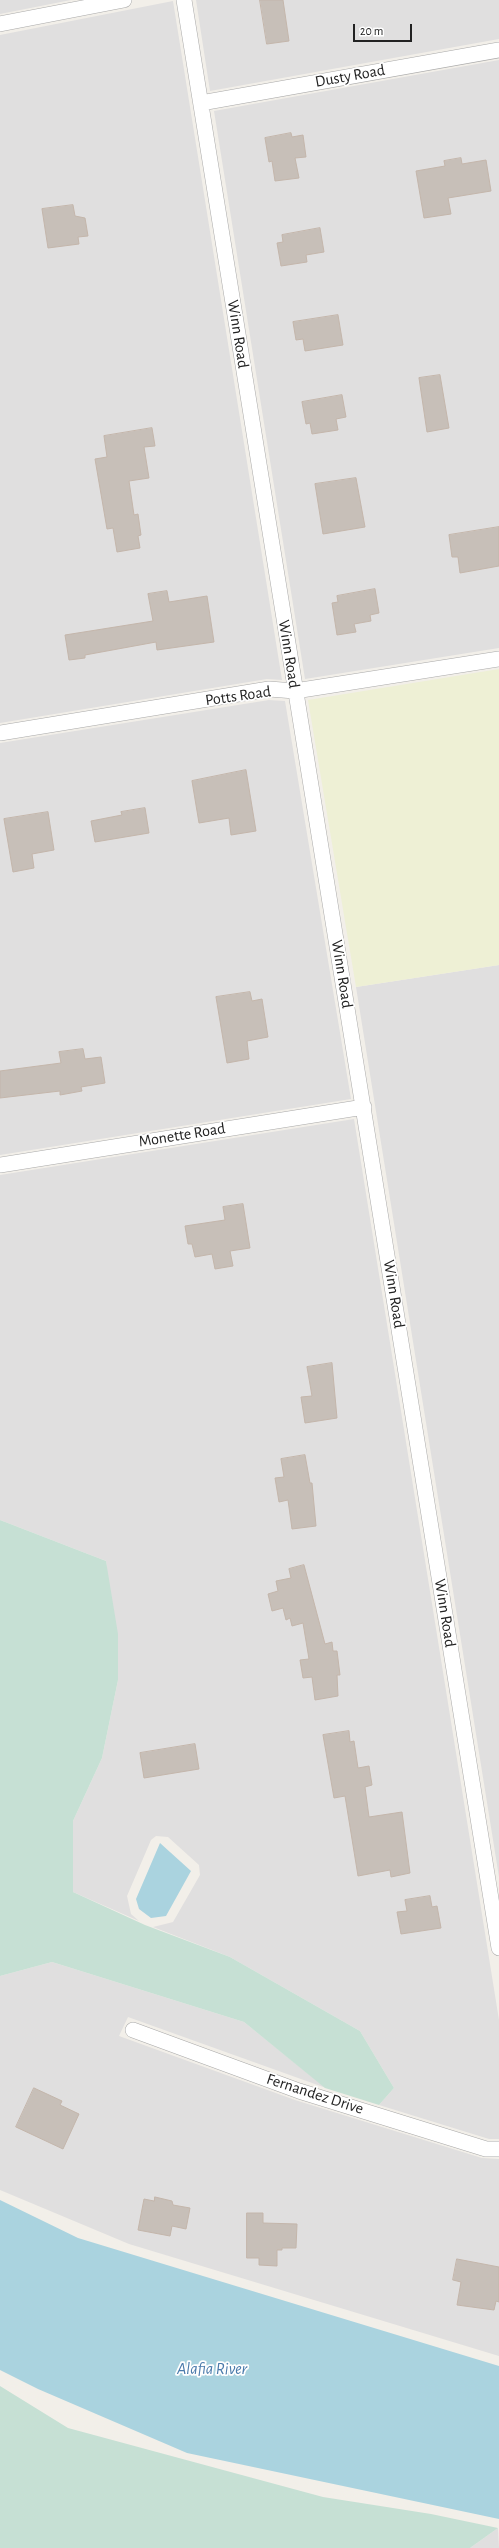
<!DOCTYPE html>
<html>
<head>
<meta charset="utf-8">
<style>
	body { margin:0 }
	#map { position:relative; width:499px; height:2548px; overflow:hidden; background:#f2efe9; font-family:"Alegreya Sans",sans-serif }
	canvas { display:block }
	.scale { position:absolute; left:353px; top:24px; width:59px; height:18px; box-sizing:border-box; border:2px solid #222; border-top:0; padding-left:5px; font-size:12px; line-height:14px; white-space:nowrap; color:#222; -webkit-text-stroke:3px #fff; paint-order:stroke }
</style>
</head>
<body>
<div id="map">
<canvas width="499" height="2548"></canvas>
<div class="scale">20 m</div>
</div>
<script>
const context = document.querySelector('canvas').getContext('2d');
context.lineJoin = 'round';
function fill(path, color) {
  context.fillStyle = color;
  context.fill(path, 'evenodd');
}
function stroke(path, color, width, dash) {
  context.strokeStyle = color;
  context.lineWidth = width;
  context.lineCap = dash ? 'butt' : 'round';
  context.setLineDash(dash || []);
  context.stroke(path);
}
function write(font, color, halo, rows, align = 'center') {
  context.font = font + ' "Alegreya Sans",sans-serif';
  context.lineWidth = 3.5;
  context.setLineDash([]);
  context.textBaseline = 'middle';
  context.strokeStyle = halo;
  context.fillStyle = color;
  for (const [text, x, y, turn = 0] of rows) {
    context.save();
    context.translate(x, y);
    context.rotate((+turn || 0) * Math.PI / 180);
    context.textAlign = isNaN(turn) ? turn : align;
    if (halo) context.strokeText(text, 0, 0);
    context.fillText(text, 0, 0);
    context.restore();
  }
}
fill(new Path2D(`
	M 0,0 L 71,0 L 0,14 Z
	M 196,0 L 499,0 L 499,39 L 210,91 Z
	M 173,1 L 282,680 L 267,679 L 0,723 L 0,35 Z
	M 499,60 L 499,648 L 305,679 L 214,111 Z
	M 269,700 L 285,701 L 351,1099 L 0,1155 L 0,743 Z
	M 499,965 L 499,1877 L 356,987 Z
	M 354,1119 L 499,2020 L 499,2139 L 489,2139 L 379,2105 L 394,2088 L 360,2031 L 230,1957 L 153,1927 L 173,1922 L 200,1875 L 199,1865 L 168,1837 L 156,1836 L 151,1840 L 127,1896 L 131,1914 L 139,1921 L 73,1892 L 73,1821 L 102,1758 L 118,1680 L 106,1561 L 0,1520 L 0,1175 Z
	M 52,1962 L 244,2022 L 326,2088 L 128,2017 L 119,2036 L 295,2100 L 482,2158 L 499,2159 L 499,2356 L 129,2244 L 0,2190 L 0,1976 Z
	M 498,2528 L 499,2548 L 470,2548 Z`), '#e0dfdf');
fill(new Path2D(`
	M 499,669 L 499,965 L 356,987 L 308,700 Z`), '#eef0d5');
fill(new Path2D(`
	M 0,1520 L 106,1561 L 118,1634 L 118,1680 L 102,1758 L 73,1821 L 73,1892 L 145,1925 L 230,1957 L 360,2031 L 394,2088 L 379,2105 L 325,2088 L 244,2022 L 52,1962 L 0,1976 Z
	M 0,2386 L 68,2428 L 323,2497 L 431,2514 L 498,2528 L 470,2548 L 0,2548 Z`), '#c6e0d4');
fill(new Path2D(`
	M 160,1843 L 191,1871 L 166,1916 L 151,1918 L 139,1909 L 136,1899 Z
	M 0,2200 L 78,2238 L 499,2366 L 499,2519 L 187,2453 L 38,2389 L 0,2370 Z`), '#aad3df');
const building = new Path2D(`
	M 260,0 L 283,0 L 289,41 L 267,44 Z
	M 291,133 L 292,137 L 303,135 L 306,157 L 295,158 L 299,178 L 275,181 L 272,161 L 269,162 L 265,138 Z
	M 461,158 L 462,164 L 486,160 L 491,191 L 448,198 L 451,214 L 424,218 L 416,171 L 445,166 L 444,161 Z
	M 73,205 L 75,216 L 85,218 L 88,236 L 78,237 L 79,244 L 48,248 L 42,209 Z
	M 320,228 L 324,252 L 306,255 L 307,262 L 281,266 L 277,243 L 283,242 L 282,235 Z
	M 338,315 L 343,345 L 305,351 L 303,339 L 296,340 L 293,322 Z
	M 440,375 L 449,428 L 427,432 L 419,378 Z
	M 342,395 L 346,417 L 336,419 L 338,430 L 312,434 L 310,423 L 306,424 L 302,402 Z
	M 152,428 L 155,446 L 144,447 L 149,478 L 129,481 L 134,515 L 138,514 L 141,535 L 138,536 L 140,548 L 117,552 L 113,528 L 107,529 L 95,459 L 107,457 L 104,436 Z
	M 356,478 L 365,527 L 323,534 L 315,484 Z
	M 499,527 L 499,566 L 460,573 L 458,557 L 452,557 L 449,535 Z
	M 375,589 L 379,613 L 370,615 L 371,621 L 354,624 L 356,632 L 337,635 L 332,603 L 338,602 L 337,596 Z
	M 167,591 L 169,602 L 207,596 L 214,642 L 157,650 L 156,642 L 85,655 L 85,658 L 69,660 L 65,635 L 153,621 L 148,594 Z
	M 246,770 L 256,831 L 231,835 L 229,818 L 199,823 L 192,781 Z
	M 145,808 L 149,833 L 95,842 L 91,821 L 122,815 L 121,812 Z
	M 48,812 L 54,850 L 32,854 L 34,868 L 13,872 L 4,819 Z
	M 250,992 L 252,1001 L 262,999 L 268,1037 L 247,1041 L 249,1059 L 227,1063 L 216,997 Z
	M 83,1049 L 85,1059 L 101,1057 L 105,1083 L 81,1087 L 82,1091 L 60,1095 L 60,1091 L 0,1098 L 0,1071 L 61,1063 L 59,1052 Z
	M 243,1204 L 250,1248 L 230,1251 L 233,1266 L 215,1269 L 212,1254 L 195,1257 L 192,1244 L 188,1244 L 185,1226 L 225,1220 L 223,1207 Z
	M 332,1363 L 337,1418 L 305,1423 L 301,1397 L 312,1396 L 307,1367 Z
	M 305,1455 L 310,1483 L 312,1483 L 316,1526 L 292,1529 L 288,1500 L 279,1502 L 275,1478 L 284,1477 L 281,1459 Z
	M 304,1565 L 325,1644 L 332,1642 L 333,1651 L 337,1651 L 340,1675 L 337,1675 L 338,1696 L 315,1700 L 312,1677 L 303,1678 L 300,1660 L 309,1659 L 303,1623 L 292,1626 L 290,1618 L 286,1620 L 283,1608 L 272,1611 L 268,1594 L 278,1591 L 276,1581 L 291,1578 L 289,1569 Z
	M 349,1731 L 350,1742 L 354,1741 L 358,1768 L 369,1766 L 372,1785 L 365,1787 L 369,1817 L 402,1812 L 410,1873 L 391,1877 L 390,1870 L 358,1876 L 345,1796 L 334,1798 L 323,1735 Z
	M 195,1744 L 199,1769 L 144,1778 L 140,1753 Z
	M 430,1896 L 432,1907 L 437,1906 L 441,1928 L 401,1934 L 397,1912 L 407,1911 L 405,1900 Z
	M 34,2088 L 62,2101 L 60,2105 L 79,2114 L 63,2149 L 16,2127 Z
	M 155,2197 L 172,2201 L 173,2205 L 190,2208 L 186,2229 L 172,2226 L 170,2236 L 138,2230 L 144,2199 L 154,2201 Z
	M 247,2213 L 263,2213 L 263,2223 L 297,2224 L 296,2248 L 282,2248 L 282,2250 L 277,2250 L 277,2266 L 259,2265 L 259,2258 L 247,2258 Z
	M 457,2259 L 499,2267 L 499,2302 L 496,2301 L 494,2310 L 457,2305 L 461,2282 L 453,2280 Z`);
fill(building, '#c7bfb8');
stroke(building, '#c4b6ab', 1);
const street = new Path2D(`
	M 184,0 L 499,1948
	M 0,24 L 124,0
	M 201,103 L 499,50
	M 0,733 L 269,689 L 295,691 L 499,659
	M 0,1165 L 364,1107
	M 133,2030 L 299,2091 L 486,2149 L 499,2149`);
stroke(street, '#a9a9a9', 16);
stroke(street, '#fff', 15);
write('16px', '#222', '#fff', [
	["Dusty Road",350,76,-10],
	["Winn Road",238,334,81],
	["Winn Road",289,654,81],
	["Potts Road",238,696,-8],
	["Winn Road",342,974,81],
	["Monette Road",182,1135,-9],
	["Winn Road",394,1294,81],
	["Winn Road",445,1613,81],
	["Fernandez Drive",315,2094,18]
]);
write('italic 17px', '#4a7aab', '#fff', [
	["Alafia River",212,2369]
]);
</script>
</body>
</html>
